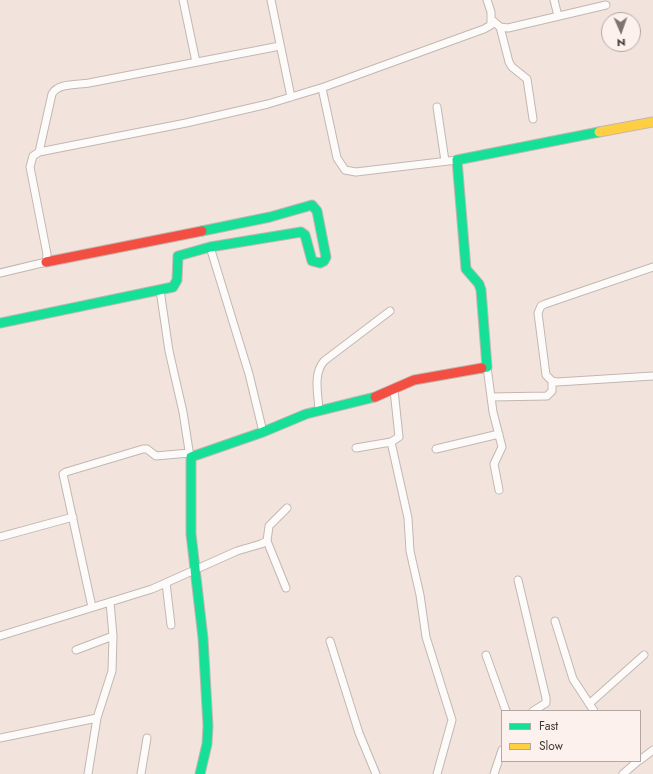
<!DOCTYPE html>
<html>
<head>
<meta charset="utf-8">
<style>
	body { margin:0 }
	#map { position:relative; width:653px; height:774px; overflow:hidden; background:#f2e4dc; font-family:Jost,sans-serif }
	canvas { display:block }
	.legend { position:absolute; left:501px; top:710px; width:140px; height:52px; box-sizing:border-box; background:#fcf1ec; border:1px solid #b2a7a2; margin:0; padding:5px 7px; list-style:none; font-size:12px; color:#423833 }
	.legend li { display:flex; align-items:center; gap:8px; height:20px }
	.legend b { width:20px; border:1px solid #b2a7a2 }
	.north { position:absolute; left:601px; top:12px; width:40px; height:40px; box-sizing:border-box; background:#fcf1ec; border:1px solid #b2a7a2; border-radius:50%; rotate:178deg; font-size:11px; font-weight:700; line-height:16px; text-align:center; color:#423833 }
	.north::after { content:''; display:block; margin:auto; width:14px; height:18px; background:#80746e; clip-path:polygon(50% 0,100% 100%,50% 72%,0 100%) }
</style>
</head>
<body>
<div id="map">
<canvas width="653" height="774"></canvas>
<ul class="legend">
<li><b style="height:5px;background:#16e098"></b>Fast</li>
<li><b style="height:5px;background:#ffcf43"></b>Slow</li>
</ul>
<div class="north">N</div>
</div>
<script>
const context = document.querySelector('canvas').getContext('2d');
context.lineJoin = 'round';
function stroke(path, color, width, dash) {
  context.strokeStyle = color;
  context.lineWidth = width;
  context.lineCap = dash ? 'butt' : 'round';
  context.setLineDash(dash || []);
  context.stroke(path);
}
const street = new Path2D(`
	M 183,0 L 196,62
	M 271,0 L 291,97
	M 554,0 L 558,16
	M 492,20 L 500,27 L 508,28 L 606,5
	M 500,27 L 509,62 L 512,67 L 527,79 L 533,119
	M 322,88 L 337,158 L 345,170 L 356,172 L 457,160
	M 437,107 L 445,161
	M 39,152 L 52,94 C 58,83 77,85 89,83 L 280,46
	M 210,247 L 249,374 L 263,432
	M 653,267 L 545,304 L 541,306 L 538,313 L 546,375 L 552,381 L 557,382 L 653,376
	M 0,273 L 46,262 L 47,254 L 30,167 L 33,156 L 39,152 L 186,123 L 268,104 L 324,87 L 484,29 L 491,25 L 491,12 L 487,0
	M 160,290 L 169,351 L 183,412 L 190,457
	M 487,367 L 493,412 L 502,447 L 494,464 L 499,490
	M 491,397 L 547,396 L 552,391 L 552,381
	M 319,410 C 318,393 313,374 324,361 L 390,311
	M 391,442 L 408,518 L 410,551 L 420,595 L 426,637 L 452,720 L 437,774
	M 356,448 L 391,442 L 399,437 L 394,390
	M 436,449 L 499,434
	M 0,537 L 73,517
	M 267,541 L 286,588
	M 518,580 L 546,698 L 546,703 L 533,711
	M 166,583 L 171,625
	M 92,607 L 63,474 L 66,472 L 143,449 L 147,449 L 156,456 L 189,453
	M 555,621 L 573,679 L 594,711
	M 0,636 L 152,589 L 237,551 L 261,544 L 267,541 L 269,526 L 287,508
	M 330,641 L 359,733 L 376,774
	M 76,650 L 113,636
	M 486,655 L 506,711
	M 589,704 L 644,655
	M 0,738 L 97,718
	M 640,760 L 653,750
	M 88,774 L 97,718 L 112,671 L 113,636 L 110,602
	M 141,774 L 147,738
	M 494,774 L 502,750
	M 623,774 L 638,761`);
const fast = new Path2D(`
	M 0,323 L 173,287 L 177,280 L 178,256 L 210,247 L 301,232 L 305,235 L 312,261 L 320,263 L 324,261 L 326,257 L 317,211 L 312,205 L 270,217 L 202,231
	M 482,368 L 487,367 L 481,290 L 479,284 L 466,269 L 457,160 L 599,132
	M 200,774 L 207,744 L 208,726 L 203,638 L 191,534 L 191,457 L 263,432 L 306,414 L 375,397`);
const slow = new Path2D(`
	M 599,132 L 653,122`);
const jam = new Path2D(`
	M 46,262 L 202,231
	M 375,397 L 414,380 L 482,368`);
stroke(street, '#c2b7b1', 9);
stroke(fast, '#c2b7b1', 11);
stroke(slow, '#c2b7b1', 11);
stroke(jam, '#c2b7b1', 11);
stroke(street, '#fdfbfa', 7);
stroke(fast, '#16e098', 9);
stroke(slow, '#ffcf43', 9);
stroke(jam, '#f24e42', 9);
</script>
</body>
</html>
